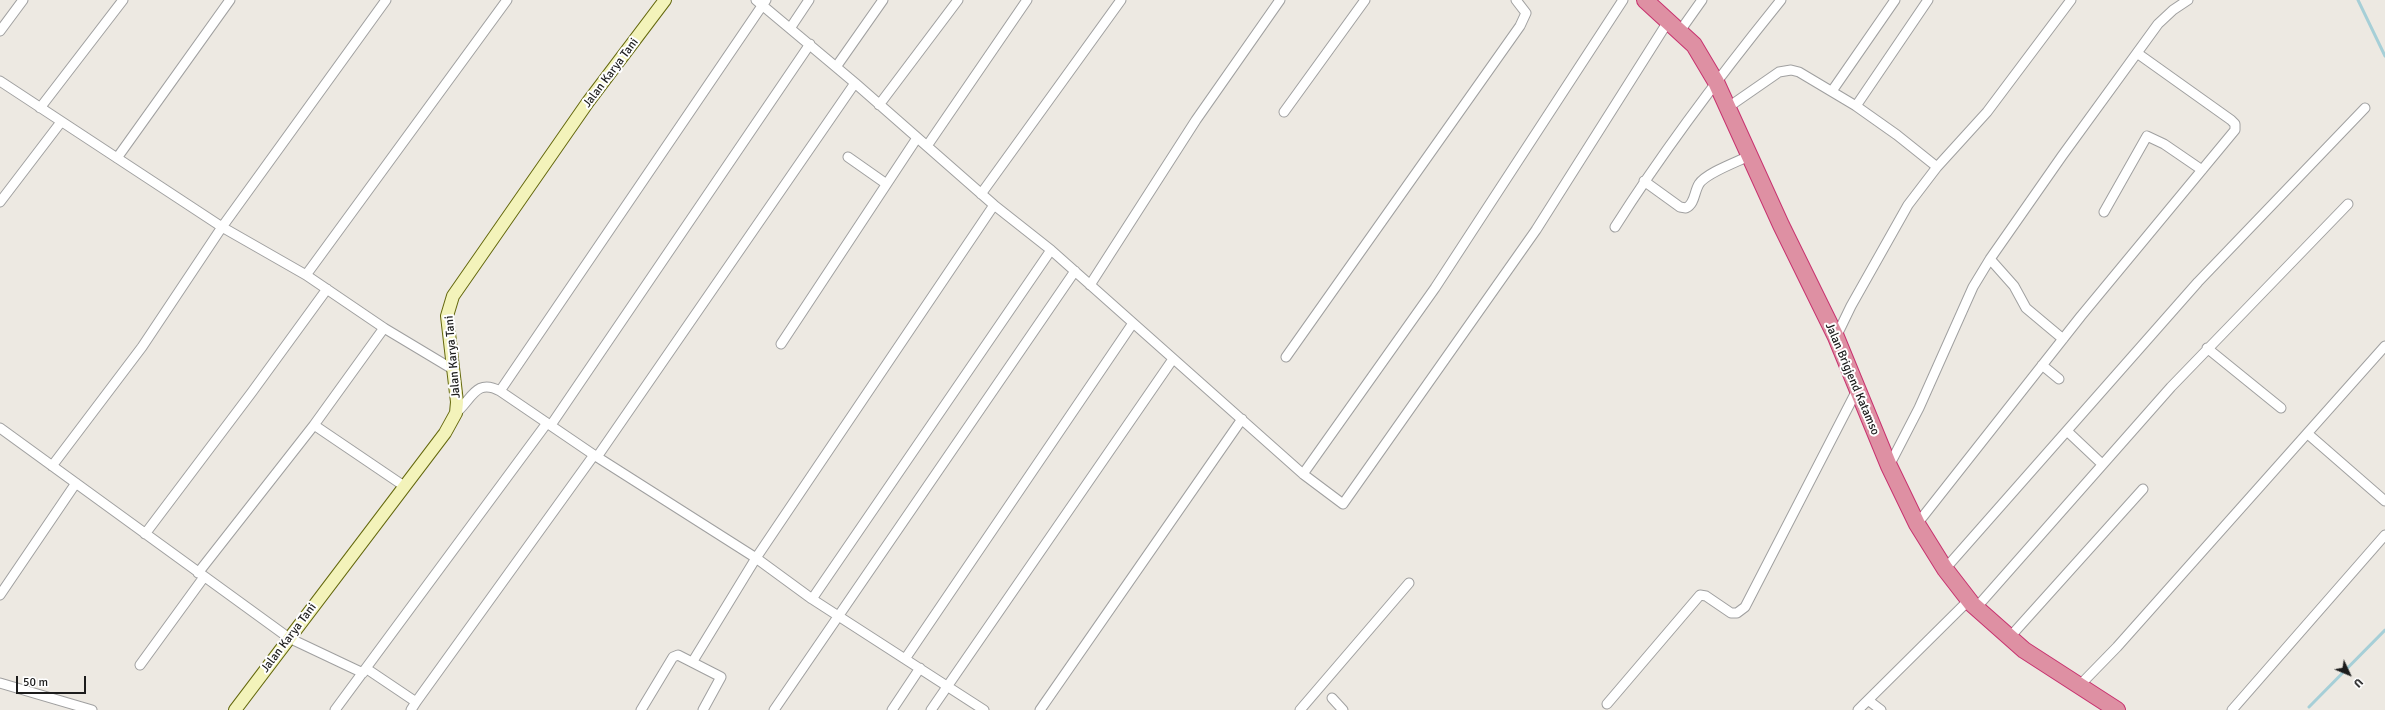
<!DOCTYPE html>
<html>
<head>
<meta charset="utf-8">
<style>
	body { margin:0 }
	#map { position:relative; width:2385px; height:710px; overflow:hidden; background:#ede9e2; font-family:Signika,sans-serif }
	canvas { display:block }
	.north { position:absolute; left:2329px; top:654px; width:40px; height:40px; -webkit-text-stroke:3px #fff; paint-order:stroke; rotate:134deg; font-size:11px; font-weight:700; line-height:16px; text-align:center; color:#1c1c1c }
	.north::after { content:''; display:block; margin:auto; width:14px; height:18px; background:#1c1c1c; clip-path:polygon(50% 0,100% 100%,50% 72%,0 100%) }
	.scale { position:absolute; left:16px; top:676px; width:70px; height:18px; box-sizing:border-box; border:2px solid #1c1c1c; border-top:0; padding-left:5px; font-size:12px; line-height:14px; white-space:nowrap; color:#1c1c1c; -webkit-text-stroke:3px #fff; paint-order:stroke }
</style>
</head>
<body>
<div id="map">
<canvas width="2385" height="710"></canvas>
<div class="north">U</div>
<div class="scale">50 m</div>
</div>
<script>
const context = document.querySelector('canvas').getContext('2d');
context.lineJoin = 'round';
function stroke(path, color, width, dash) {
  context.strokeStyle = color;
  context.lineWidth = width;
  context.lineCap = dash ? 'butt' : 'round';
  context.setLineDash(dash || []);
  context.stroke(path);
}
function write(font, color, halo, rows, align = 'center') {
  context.font = font + ' Signika,sans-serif';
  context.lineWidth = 4;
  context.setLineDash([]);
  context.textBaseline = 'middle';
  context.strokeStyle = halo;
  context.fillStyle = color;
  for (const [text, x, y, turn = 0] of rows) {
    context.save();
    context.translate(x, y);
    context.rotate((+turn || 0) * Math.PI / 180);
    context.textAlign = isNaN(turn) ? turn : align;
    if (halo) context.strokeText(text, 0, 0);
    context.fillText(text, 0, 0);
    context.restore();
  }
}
stroke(new Path2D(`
	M 2358,0 L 2385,56
	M 2309,707 L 2385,630`), '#a6cfd7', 3);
const street = new Path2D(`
	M 756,0 L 836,67 L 883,0
	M 1928,0 L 1856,106 L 1897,135 L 1937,167
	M 791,27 L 809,0
	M 0,31 L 23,0
	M 1680,31 L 1702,0
	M 0,81 L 222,227 L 306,275 L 384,328 L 454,370
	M 855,83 L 994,205 L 1051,250 L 1303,474 L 1343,504 L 1536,230 L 1669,20
	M 1832,91 L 1895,0
	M 879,105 L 958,0
	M 40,108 L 123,0
	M 1727,108 L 1779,72 L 1791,70 L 1799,72 L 1856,106
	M 1284,112 L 1365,0
	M 927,146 L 1027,0
	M 848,157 L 885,183
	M 117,158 L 230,0
	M 1644,181 L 1680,207 L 1686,208 C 1695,204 1694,192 1699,184 C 1706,173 1737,162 1749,156
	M 981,194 L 1121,0
	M 0,202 L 61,122
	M 2104,212 L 2147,136 L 2164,144 L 2202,170
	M 1615,227 C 1665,148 1722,73 1781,0
	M 1990,259 L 2014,286 L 2026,308 L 2063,339
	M 306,275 L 507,0
	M 1090,285 L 1196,120 L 1280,0
	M 1836,337 L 1851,306 L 1908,205 L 1937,167 L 1987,112 L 2071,0
	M 781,344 L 917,138
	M 2207,348 L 2281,408
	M 1286,357 L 1520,26 L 1526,13 L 1516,0
	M 2042,365 L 2059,379
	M 500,391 L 594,455 L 756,558 L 812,599 L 984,710
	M 456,413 C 472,399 476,378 500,391 L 766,0
	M 314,425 L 384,328
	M 551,425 L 810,44
	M 0,428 L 289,638 L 363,673
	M 2067,431 L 2102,464
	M 2308,434 L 2385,501
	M 597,457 L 855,83 L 836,67
	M 52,466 L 142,347 L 222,227 L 386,0
	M 1889,466 L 1919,408 L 1973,287 L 1990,259 L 2062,156 L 2158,24 L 2173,10 L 2188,0
	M 1303,474 L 1435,288 L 1623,0
	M 1917,524 L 2081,316 L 2235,130 L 2235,124 L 2231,120 L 2137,53
	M 145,534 L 252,392 L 327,289
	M 1945,569 L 2198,282 L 2365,108
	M 198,573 L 314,425 L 404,486
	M 0,595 L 76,483
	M 812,599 L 1051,250
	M 1976,608 L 2171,387 L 2348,204
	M 2009,638 L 2143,489
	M 905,659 L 1133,323
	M 693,661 L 756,558 L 994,205
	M 140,665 L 204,577
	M 367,669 L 416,702 L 411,710
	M 0,683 L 92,710
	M 2078,687 L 2117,647 L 2385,346
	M 1332,698 L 1343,710
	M 1868,700 L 1881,710
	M 416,702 L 594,455
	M 1607,704 L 1700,595 L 1706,596 L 1731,613 L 1737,613 L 1745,607 L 1857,390
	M 335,710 L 547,423
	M 641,710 L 673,657 L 678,655 L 721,677 L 703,710
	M 774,710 L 1075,271
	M 892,710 L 920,668
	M 931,710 L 1173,359
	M 1040,710 L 1242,419
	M 1300,710 L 1409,583
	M 1858,710 L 1969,600
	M 2232,710 L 2385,535`);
const secondary = new Path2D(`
	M 235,710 L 445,433 L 456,413 L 457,402 L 447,316 L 453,296 L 588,102 L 665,0`);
const highway = new Path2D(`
	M 1645,0 L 1694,45 L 1716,82 L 1781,225 L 1836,337 L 1889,466 L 1917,524 L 1945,569 L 1972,604 L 2024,650 L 2117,710`);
stroke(street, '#a0a0a0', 11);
stroke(secondary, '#64680d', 14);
stroke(highway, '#c8326f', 18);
stroke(street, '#fff', 9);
stroke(secondary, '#f3f3ba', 12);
stroke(highway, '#de90a3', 16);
write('12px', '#1c1c1c', '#fff', [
	["Jalan Karya Tani",611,73,-53],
	["Jalan Karya Tani",453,357,-95],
	["Jalan Brigjend Katamso",1852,379,67],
	["Jalan Karya Tani",289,638,-53]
]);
</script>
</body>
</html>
